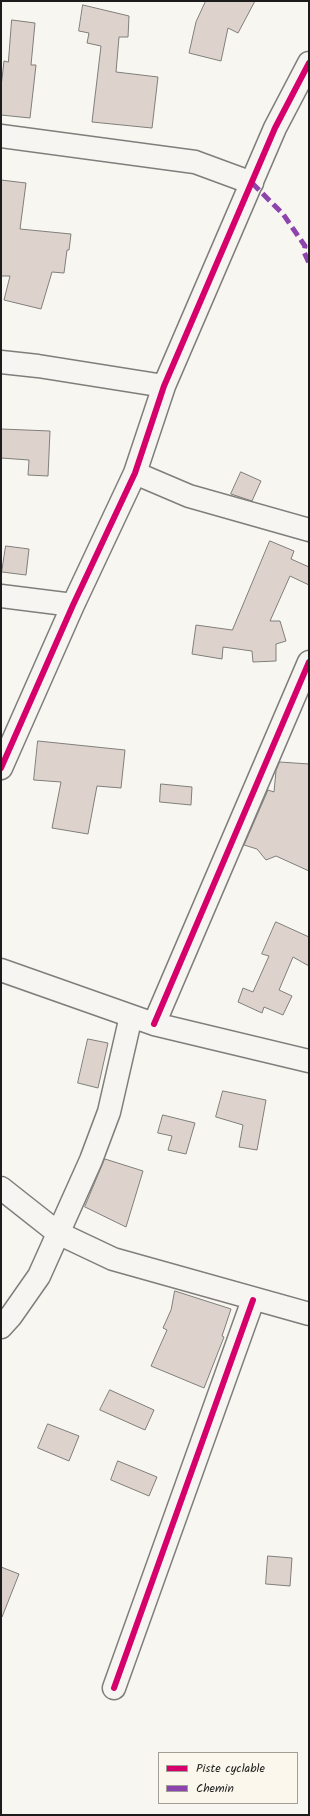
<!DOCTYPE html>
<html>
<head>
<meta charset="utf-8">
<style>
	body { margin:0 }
	#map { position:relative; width:310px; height:1816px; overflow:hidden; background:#f8f6f0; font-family:Kalam,sans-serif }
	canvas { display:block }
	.frame { position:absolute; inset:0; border:2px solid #1c1c1c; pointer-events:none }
	.legend { position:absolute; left:158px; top:1752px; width:140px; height:52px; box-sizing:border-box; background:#fbf7ec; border:1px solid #a29f99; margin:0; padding:5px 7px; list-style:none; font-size:12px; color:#1c1c1c }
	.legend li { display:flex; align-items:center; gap:8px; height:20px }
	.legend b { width:20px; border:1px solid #a29f99 }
</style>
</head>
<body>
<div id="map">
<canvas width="310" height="1816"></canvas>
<div class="frame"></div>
<ul class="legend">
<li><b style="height:5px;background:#d6006c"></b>Piste cyclable</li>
<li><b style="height:5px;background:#8e44ad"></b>Chemin</li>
</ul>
</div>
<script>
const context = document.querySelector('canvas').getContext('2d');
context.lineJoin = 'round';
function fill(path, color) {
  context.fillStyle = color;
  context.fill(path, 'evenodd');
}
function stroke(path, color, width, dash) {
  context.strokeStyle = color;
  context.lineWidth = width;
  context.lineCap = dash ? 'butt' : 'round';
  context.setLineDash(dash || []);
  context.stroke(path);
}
const building = new Path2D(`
	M 206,1 L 255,1 L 238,33 L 228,28 L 221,61 L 189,53 L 196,22 Z
	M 83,5 L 129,16 L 128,37 L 119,37 L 116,72 L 158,77 L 152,128 L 92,122 L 101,46 L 87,43 L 89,33 L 79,31 Z
	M 12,20 L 35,23 L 31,65 L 36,65 L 30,118 L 1,115 L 1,87 L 4,61 L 8,62 Z
	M 1,180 L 26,183 L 20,229 L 71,234 L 69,250 L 67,250 L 64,273 L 52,272 L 41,309 L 4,300 L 10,276 L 1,276 Z
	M 1,429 L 50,431 L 48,476 L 28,475 L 29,460 L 1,458 Z
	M 241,472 L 261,481 L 252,501 L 231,494 Z
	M 270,541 L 294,551 L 291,559 L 309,567 L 309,585 L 290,576 L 270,621 L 280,621 L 286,641 L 276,644 L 276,661 L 253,662 L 252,651 L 223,647 L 222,659 L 192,654 L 196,625 L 232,630 Z
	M 6,546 L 29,549 L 26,575 L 2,572 Z
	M 38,741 L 125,750 L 121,788 L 97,786 L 88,834 L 52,828 L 61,782 L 34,780 Z
	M 280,762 L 309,764 L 309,871 L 276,856 L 266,860 L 257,849 L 244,845 L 268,790 L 274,792 L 276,771 Z
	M 161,784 L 192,787 L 191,805 L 160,802 Z
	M 276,922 L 309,937 L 309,966 L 293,957 L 279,990 L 292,996 L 283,1015 L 264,1007 L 262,1013 L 238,1002 L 243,988 L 253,992 L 269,956 L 262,954 Z
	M 88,1039 L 108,1043 L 98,1088 L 78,1083 Z
	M 223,1091 L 266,1100 L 257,1150 L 239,1147 L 243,1125 L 216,1117 Z
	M 163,1115 L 195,1123 L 186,1154 L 168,1150 L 172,1136 L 158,1133 Z
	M 105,1159 L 143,1171 L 126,1227 L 85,1207 Z
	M 175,1291 L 231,1309 L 222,1336 L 224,1337 L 204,1388 L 151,1366 L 167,1330 L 163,1328 L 171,1310 Z
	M 110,1390 L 154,1410 L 145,1430 L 100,1410 Z
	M 48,1424 L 79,1436 L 69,1461 L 38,1448 Z
	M 118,1461 L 157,1477 L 149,1496 L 111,1480 Z
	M 268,1556 L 292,1558 L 290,1586 L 266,1584 Z
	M 1,1567 L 19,1574 L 2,1617 L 1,1617 Z`);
fill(building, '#ded3cc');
stroke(building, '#7f7e7b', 1);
const minor = new Path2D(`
	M 1,136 L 195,162 L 252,183
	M 1,362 L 38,366 L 164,386
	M 135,473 L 189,496 L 309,530
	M 1,596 L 73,605
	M 1,768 L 73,605 L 135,473 L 164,386 L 275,128 L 309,63
	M 1,970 L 154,1024 L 309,1061
	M 154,1024 L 309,662
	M 1,1188 L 58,1233 L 113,1259 L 309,1314
	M 1,1327 L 11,1316 L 39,1276 L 91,1160 L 109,1112 L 131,1016
	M 114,1688 L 253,1300`);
stroke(minor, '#7f7e7b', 25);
stroke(minor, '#f6f5f1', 22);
stroke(new Path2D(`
	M 252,183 L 283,214 L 305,246 L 304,252 L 309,263`), '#8e44ad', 5, [10, 5]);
stroke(new Path2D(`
	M 1,768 L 73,605 L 135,473 L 164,386 L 275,128 L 309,63
	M 154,1024 L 309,662
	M 114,1688 L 253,1300`), '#d6006c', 6);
</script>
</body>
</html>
